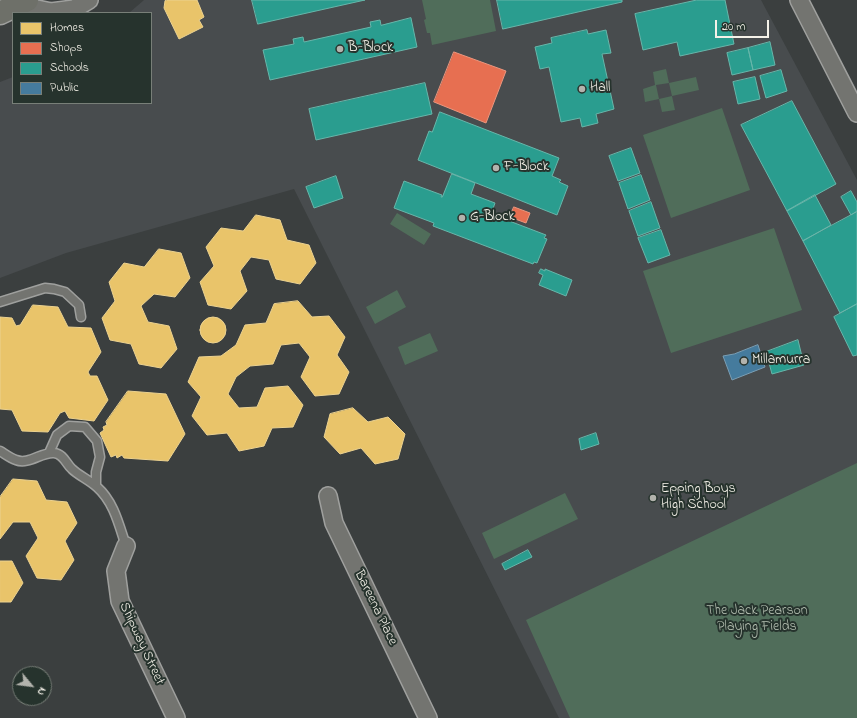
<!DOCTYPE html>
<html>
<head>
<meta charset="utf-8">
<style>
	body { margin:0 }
	#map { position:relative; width:857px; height:718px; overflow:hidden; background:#3b3f3f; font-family:"Indie Flower",sans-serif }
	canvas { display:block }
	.legend { position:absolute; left:12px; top:12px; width:140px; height:92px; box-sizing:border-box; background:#26332d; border:1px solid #787f78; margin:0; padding:5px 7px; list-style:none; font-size:12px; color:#f4f1e8 }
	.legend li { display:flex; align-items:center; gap:8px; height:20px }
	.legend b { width:20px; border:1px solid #787f78 }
	.north { position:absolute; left:12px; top:666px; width:40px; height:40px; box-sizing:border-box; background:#26332d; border:1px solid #787f78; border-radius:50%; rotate:119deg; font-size:11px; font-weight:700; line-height:16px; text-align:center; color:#f4f1e8 }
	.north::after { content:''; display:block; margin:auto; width:14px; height:18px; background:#b3b3ad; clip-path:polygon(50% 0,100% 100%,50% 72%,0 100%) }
	.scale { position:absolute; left:715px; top:20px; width:54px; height:18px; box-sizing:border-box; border:2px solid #f4f1e8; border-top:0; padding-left:5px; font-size:12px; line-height:14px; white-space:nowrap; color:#f4f1e8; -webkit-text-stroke:3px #26332d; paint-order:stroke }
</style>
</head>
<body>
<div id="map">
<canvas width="857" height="718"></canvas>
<ul class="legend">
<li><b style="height:11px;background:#e9c46a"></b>Homes</li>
<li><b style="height:11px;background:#e76f51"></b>Shops</li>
<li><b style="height:11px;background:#2a9d8f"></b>Schools</li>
<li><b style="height:11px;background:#457b9d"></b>Public</li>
</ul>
<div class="north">N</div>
<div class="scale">20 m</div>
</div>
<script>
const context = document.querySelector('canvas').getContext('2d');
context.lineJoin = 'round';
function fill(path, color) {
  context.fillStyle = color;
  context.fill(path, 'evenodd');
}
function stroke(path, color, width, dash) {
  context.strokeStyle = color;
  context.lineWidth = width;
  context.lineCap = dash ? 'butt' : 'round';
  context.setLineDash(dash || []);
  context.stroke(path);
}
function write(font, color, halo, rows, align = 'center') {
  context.font = font + ' "Indie Flower",sans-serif';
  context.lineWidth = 4;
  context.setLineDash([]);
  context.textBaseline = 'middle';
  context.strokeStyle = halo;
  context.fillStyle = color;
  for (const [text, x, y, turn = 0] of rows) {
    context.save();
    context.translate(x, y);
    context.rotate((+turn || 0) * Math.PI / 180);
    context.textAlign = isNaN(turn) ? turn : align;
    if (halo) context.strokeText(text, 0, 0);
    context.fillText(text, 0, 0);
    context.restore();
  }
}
fill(new Path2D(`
	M 144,0 L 761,0 L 857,180 L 857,718 L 559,718 L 294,189 L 66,253 L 0,278 L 0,82 L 13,77 L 13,103 L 151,103 L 151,13 L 129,13 Z`), '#484c4e');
fill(new Path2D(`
	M 422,0 L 490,0 L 496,31 L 432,45 L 430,33 L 427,33 L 424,20 L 426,19 Z
	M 666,69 L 669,83 L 696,77 L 699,90 L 672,96 L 675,110 L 662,112 L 659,99 L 645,102 L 643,89 L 655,85 L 653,72 ZM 669,83 L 672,96 L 659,99 L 656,85 Z
	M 722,108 L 750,190 L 671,218 L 643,135 Z
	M 397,213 L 431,234 L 424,245 L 390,224 Z
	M 774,228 L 802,310 L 671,353 L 643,271 Z
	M 397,290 L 406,307 L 375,324 L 366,307 Z
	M 430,333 L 438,351 L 405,365 L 398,347 Z
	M 857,463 L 857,718 L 570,718 L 526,620 Z
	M 565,493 L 578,519 L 494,559 L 482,533 Z`), '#506d5a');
const homes = new Path2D(`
	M 167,0 L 197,0 L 204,17 L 199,20 L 203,27 L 179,39 L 164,8 L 165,1 Z
	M 256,215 L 280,220 L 287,240 L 309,245 L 316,263 L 300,284 L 276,279 L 269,260 L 251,257 L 240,271 L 247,291 L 231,309 L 208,305 L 200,282 L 214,266 L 206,247 L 221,228 L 243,231 Z
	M 159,249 L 181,253 L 190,278 L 175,297 L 154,294 L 141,306 L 148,322 L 169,326 L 177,349 L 161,368 L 139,364 L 131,344 L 110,340 L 102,318 L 115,301 L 109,282 L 124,263 L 144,267 Z
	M 298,301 L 312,317 L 329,316 L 345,337 L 337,355 L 349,372 L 339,394 L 315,396 L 301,377 L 310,357 L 299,343 L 281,345 L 273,364 L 250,366 L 236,377 L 228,394 L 239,408 L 257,407 L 265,388 L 288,386 L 303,405 L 293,427 L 272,428 L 264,446 L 239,451 L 227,433 L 207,435 L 192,416 L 201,397 L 188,382 L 199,357 L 221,356 L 236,345 L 245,325 L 266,323 L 274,304 Z
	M 33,305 L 58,307 L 68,327 L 91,328 L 101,352 L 88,372 L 90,376 L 97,376 L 108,400 L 94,421 L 69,418 L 65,411 L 60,413 L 48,432 L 22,431 L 12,410 L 0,409 L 0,317 L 12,318 L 16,326 L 20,325 Z
	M200 330a13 13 0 1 1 26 0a13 13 0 1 1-26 0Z
	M 128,391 L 166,394 L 185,434 L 168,461 L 124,458 L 122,455 L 117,458 L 116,455 L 111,457 L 100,433 L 104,430 L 103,427 L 107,425 L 106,422 Z
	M 353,408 L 368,422 L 388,417 L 405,434 L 398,459 L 375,464 L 361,448 L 340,454 L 324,437 L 330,414 Z
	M 13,479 L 37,481 L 46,500 L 67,502 L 77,523 L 65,541 L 74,560 L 61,580 L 37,578 L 26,556 L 38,538 L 30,522 L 13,522 L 0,539 L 0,497 Z
	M 0,561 L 12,561 L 23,583 L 11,602 L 0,602 Z`);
fill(homes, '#e9c46a');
stroke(homes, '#ecd290', 1);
const shops = new Path2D(`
	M 454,52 L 506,71 L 486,123 L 434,102 Z
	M 514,207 L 530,213 L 526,223 L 510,217 Z`);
fill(shops, '#e76f51');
stroke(shops, '#eb967e', 1);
const schools = new Path2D(`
	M 252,0 L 365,0 L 258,24 Z
	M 497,0 L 622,0 L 622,2 L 503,29 Z
	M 697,0 L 725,0 L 734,44 L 680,56 L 677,42 L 643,50 L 635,14 Z
	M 411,18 L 417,47 L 270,80 L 263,50 L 294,44 L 293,39 L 303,37 L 304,42 L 371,27 L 370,22 L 380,20 L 381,25 Z
	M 587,30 L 588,34 L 606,30 L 611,53 L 602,54 L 614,109 L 596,114 L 598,123 L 582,127 L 580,118 L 561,122 L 549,67 L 540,69 L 535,47 L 552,43 L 551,38 Z
	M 770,42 L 775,65 L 753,70 L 748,48 Z
	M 748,48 L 753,70 L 732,75 L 727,53 Z
	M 781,70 L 787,91 L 766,98 L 760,76 Z
	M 755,77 L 760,99 L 738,104 L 733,82 Z
	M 425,83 L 432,114 L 316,140 L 309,109 Z
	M 792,101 L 836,184 L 787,211 L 741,125 Z
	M 440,112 L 559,158 L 552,176 L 561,180 L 559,182 L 568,186 L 557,215 L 418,160 L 429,131 L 432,132 Z
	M 631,148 L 640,173 L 618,181 L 609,156 Z
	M 452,174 L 475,183 L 471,194 L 495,203 L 491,214 L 546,235 L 544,238 L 547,239 L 537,263 L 534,262 L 533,264 L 433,226 L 434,223 L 394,208 L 404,181 L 442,195 L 441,197 L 442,197 Z
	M 641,175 L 650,200 L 628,209 L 619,183 Z
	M 336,176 L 343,198 L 314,208 L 306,187 Z
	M 851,191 L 857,202 L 857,211 L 851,215 L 841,197 Z
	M 815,195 L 831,225 L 803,241 L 787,211 Z
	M 651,202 L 660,228 L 638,236 L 629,211 Z
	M 857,212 L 857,304 L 840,313 L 803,241 Z
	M 661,230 L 670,255 L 648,263 L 638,238 Z
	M 541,269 L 545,271 L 545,269 L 572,280 L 566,296 L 539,285 L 543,275 L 539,273 Z
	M 857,304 L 857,355 L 853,356 L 834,317 Z
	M 798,340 L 804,365 L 772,374 L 766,352 Z
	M 596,433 L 599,444 L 581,450 L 579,439 Z
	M 528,550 L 532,557 L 505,570 L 502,564 Z`);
fill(schools, '#2a9d8f');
stroke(schools, '#67b6aa', 1);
const public = new Path2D(`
	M 758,345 L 765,367 L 732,380 L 723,356 L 734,354 Z`);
fill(public, '#457b9d');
stroke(public, '#7a9eb4', 1);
const lane = new Path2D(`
	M 0,302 L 45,288 L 54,289 L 65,292 L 79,305 L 81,317
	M 0,451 C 5,454 10,458 16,460 C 29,465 41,452 54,453 C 64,454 66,464 72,469 C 78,475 89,480 97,487 C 114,502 119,525 126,546
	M 49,453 L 57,435 L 69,426 L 85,427 L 97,441 L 100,457 L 96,472 L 96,486`);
const street = new Path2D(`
	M 799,0 L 857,113
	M 18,5 L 51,12 L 74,9 L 89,0
	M 328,496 L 334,523 L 428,718
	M 126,546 L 116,571 L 120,601 L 176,718`);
const primary = new Path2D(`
	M 0,13 L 27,0`);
stroke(lane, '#9fa09e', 11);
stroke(street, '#9fa09e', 20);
stroke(primary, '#9fa09e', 25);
stroke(lane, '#737470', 8);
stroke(street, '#737470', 17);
stroke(primary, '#6e7069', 22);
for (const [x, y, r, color] of [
	[340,49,4,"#b3b3ad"],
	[582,89,4,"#b3b3ad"],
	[496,168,4,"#b3b3ad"],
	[462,218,4,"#b3b3ad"],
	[744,361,4,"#b3b3ad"],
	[653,498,4,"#b3b3ad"]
]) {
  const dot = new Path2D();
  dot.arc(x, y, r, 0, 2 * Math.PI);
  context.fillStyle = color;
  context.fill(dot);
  stroke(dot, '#26332d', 1.5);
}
write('14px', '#f4f1e8', '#26332d', [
	["B-Block",348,49],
	["Hall",590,89],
	["F-Block",504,168],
	["G-Block",470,218],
	["Millamurra",752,361],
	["Epping Boys",661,490],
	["High School",661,506]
], 'left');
write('14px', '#f4f1e8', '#26332d', [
	["Bareena Place",375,608,64],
	["Shipway Street",141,644,65]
]);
write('14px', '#b4bfb1', '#26332d', [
	["The Jack Pearson",757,612],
	["Playing Fields",757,628]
]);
</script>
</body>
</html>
